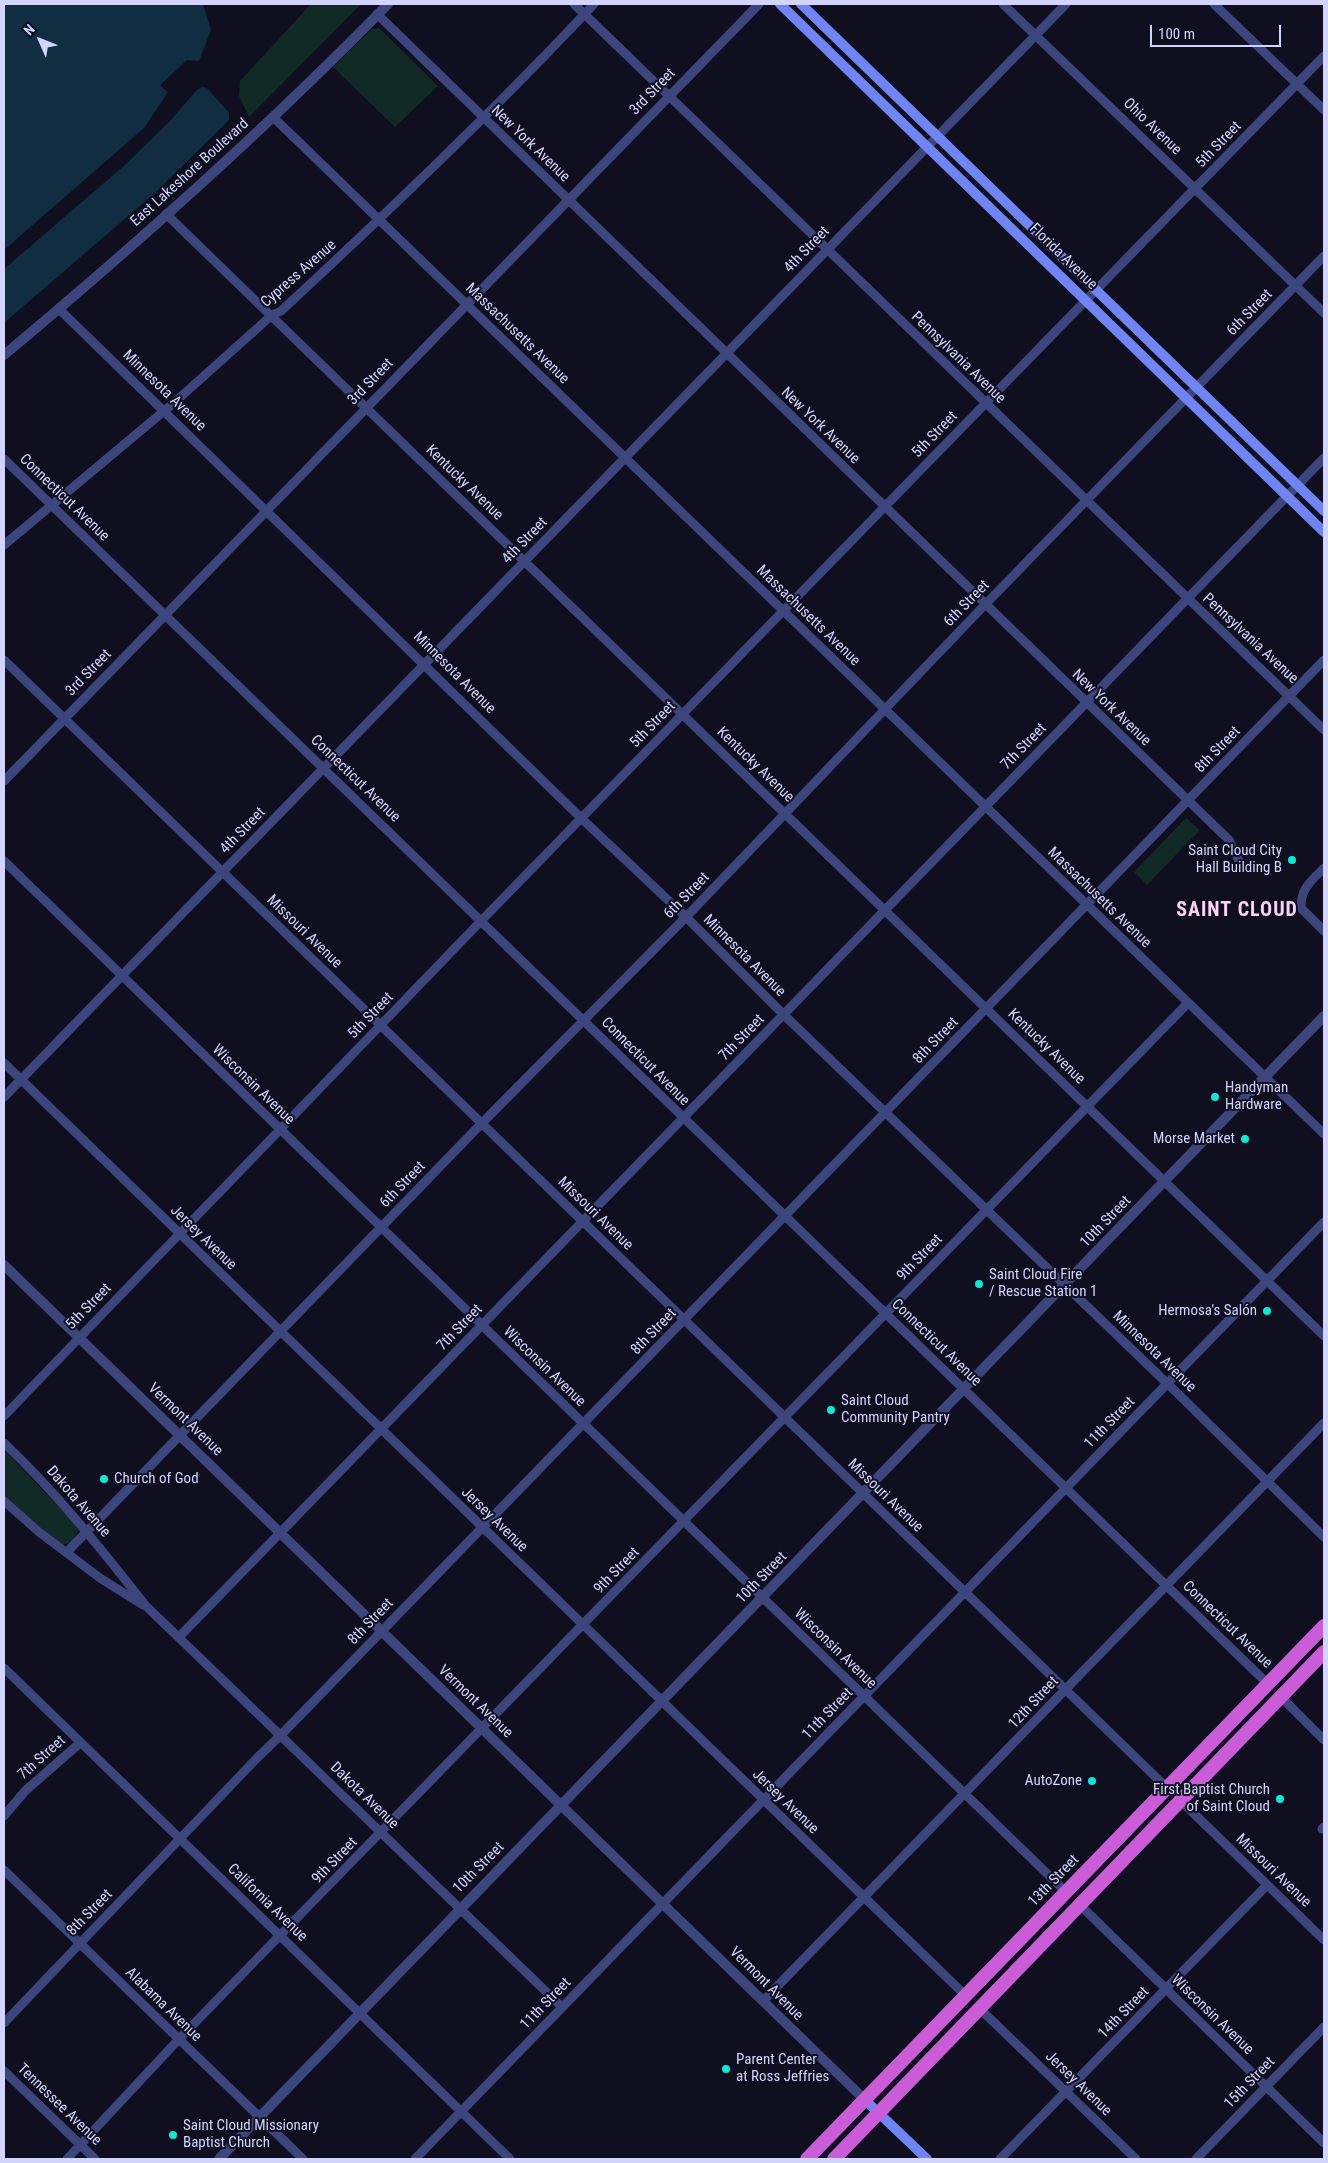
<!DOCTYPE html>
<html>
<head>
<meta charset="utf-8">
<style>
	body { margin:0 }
	#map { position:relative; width:1328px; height:2163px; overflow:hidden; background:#0f0f20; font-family:"Roboto Condensed",sans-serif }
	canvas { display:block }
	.frame { position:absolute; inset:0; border:5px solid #d2d4fb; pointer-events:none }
	.north { position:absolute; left:15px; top:15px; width:50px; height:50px; -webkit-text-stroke:4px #0f0f20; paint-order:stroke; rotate:314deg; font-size:14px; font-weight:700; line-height:20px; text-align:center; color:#d2d4fb }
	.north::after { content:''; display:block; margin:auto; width:18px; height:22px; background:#d2d4fb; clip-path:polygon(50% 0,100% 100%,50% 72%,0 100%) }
	.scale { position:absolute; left:1150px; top:25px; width:131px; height:22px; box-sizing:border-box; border:2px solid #d2d4fb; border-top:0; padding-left:6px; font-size:15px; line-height:18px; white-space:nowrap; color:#d2d4fb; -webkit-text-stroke:4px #0f0f20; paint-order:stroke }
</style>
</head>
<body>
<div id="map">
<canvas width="1328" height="2163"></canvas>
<div class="frame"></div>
<div class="north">N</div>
<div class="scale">100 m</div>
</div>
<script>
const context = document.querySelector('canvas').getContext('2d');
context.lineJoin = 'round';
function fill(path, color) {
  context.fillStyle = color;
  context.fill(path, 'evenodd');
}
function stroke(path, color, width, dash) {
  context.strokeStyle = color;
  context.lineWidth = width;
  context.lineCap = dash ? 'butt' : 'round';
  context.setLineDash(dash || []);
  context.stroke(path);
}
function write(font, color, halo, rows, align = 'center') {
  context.font = font + ' "Roboto Condensed",sans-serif';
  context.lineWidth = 4;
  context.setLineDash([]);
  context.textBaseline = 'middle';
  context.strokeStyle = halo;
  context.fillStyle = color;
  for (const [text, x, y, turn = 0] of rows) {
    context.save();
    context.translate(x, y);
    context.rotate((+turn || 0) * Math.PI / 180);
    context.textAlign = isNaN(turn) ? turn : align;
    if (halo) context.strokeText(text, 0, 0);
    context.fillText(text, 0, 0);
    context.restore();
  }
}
fill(new Path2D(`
	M 311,4 L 361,4 L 249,117 L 239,96 L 240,81 Z
	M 379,28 L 438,86 L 395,127 L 333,67 L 372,29 Z
	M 1186,818 L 1200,830 L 1147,885 L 1134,872 Z
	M 4,1450 L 75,1524 L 79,1530 L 72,1542 L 61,1545 L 4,1495 Z`), '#122a25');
fill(new Path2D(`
	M 4,4 L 203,4 L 211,30 L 199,61 L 187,60 L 160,85 L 168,92 L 144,128 L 4,250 Z
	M 202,87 L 207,88 L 229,113 L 229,120 L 156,192 L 4,323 L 4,269 L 125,165 L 171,120 L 196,91 Z`), '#112d42');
stroke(new Path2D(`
	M 574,4 L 1324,730
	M 1003,4 L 1324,313
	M 1214,4 L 1324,110
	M 377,14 L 1229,840 L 1239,861
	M 273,117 L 1324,1134
	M 166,214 L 1324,1336
	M 59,309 L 581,818 L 686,917 L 784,1015 L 1173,1389 L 1324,1537
	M 4,459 L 1268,1684
	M 4,545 L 176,401 L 272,315 L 281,311 C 388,212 494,111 594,4
	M 4,660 L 1167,1788
	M 4,781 L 759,4
	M 4,861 L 1066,1892
	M 1324,868 C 1312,880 1300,889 1301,908 L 1324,931
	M 4,1063 L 965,1995
	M 4,1097 L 1066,4
	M 4,1416 L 480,922 L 1324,56
	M 4,1443 C 57,1493 101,1549 146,1606 L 562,2007
	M 4,1501 L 39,1532 L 100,1578 L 143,1605
	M 67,1552 L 481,1124 L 686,917 L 978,612 L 1324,256
	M 179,1637 L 1324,458
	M 4,1668 L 510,2159
	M 1282,1698 L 1324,1740
	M 1181,1801 L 1324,1940
	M 4,1816 L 25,1791 L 80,1743
	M 1322,1829 L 1324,1827
	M 4,1870 L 303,2159
	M 1080,1905 L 1324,2143
	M 763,2001 L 1324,1423
	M 980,2009 L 1136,2159
	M 4,2023 L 257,1758 L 281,1735 L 1324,660
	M 4,2071 L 95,2159
	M 67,2159 L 179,2039 L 1188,1003
	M 415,2159 L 1324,1222
	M 1000,2159 L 1267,1885
	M 1196,2159 L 1324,2027`), '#3d467c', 9);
stroke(new Path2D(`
	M 4,355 C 137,244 267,128 388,4
	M 4,1265 L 865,2100
	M 219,2159 L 1324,1016`), '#3d467c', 10);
stroke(new Path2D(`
	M 780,4 L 1324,532
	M 801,4 L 1324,511
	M 865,2100 L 927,2159`), '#7084f4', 10);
stroke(new Path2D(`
	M 807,2159 L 1324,1626
	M 834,2159 L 1324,1652`), '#ca5cd8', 14);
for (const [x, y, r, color] of [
	[1292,860,5,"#12e7d7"],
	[1215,1097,5,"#12e7d7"],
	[1245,1139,5,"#12e7d7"],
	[979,1284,5,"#12e7d7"],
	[1267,1311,5,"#12e7d7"],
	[831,1410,5,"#12e7d7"],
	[104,1479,5,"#12e7d7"],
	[1092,1781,5,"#12e7d7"],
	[1280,1799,5,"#12e7d7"],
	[726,2069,5,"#12e7d7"],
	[173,2135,5,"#12e7d7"]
]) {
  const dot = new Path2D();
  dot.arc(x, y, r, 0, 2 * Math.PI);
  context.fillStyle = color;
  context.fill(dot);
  stroke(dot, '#0f0f20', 2);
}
write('15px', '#d2d4fb', '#0f0f20', [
	["3rd Street",653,92,-46],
	["Ohio Avenue",1152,127,44],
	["New York Avenue",530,144,44],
	["5th Street",1219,145,-46],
	["East Lakeshore Boulevard",190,173,-42],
	["4th Street",807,250,-46],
	["Florida Avenue",1063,257,44],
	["Cypress Avenue",299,274,-41],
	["6th Street",1250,313,-46],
	["Massachusetts Avenue",517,334,44],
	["Pennsylvania Avenue",958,358,44],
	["3rd Street",371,382,-46],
	["Minnesota Avenue",164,391,44],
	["New York Avenue",820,426,44],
	["5th Street",935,435,-46],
	["Kentucky Avenue",464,483,44],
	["Connecticut Avenue",64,498,44],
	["4th Street",525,541,-46],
	["6th Street",967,604,-46],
	["Massachusetts Avenue",808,616,44],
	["Pennsylvania Avenue",1250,639,43],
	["3rd Street",89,673,-46],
	["Minnesota Avenue",454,673,45],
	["New York Avenue",1111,708,44],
	["5th Street",653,725,-46],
	["7th Street",1024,747,-46],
	["8th Street",1218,750,-46],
	["Kentucky Avenue",755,765,44],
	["Connecticut Avenue",355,779,44],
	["4th Street",243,831,-46],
	["6th Street",687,896,-46],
	["Massachusetts Avenue",1099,898,44],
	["Missouri Avenue",304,932,44],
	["Minnesota Avenue",744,956,45],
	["5th Street",371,1016,-46],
	["7th Street",742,1038,-46],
	["8th Street",936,1041,-46],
	["Kentucky Avenue",1046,1047,44],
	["Connecticut Avenue",645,1062,45],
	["Wisconsin Avenue",253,1085,44],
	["6th Street",403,1185,-46],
	["Missouri Avenue",595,1214,44],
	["10th Street",1106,1222,-46],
	["Jersey Avenue",203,1238,44],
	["9th Street",920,1258,-46],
	["5th Street",89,1307,-46],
	["7th Street",460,1328,-46],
	["8th Street",654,1332,-46],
	["Connecticut Avenue",936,1343,44],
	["Minnesota Avenue",1154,1352,44],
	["Wisconsin Avenue",544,1367,44],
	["Vermont Avenue",185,1420,44],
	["11th Street",1110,1423,-46],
	["Missouri Avenue",885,1496,44],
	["Dakota Avenue",78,1502,49],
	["Jersey Avenue",494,1520,44],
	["9th Street",617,1571,-46],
	["10th Street",762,1578,-46],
	["8th Street",371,1622,-46],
	["Connecticut Avenue",1227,1625,44],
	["Wisconsin Avenue",835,1649,44],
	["Vermont Avenue",475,1702,44],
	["12th Street",1034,1703,-47],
	["11th Street",828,1714,-46],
	["7th Street",42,1758,-42],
	["Dakota Avenue",364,1796,44],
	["Jersey Avenue",785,1802,44],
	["9th Street",335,1861,-46],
	["10th Street",479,1868,-45],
	["Missouri Avenue",1273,1871,44],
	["13th Street",1054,1881,-46],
	["California Avenue",267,1903,44],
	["8th Street",90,1913,-46],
	["Vermont Avenue",766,1984,45],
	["11th Street",546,2004,-46],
	["Alabama Avenue",163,2005,44],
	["14th Street",1124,2013,-46],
	["Wisconsin Avenue",1212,2015,44],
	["15th Street",1250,2083,-46],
	["Jersey Avenue",1078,2084,44],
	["Tennessee Avenue",59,2105,44]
]);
write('15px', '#d2d4fb', '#0f0f20', [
	["Saint Cloud City",1282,851,"right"],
	["Hall Building B",1282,868,"right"],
	["Handyman",1225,1088],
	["Hardware",1225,1105],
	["Morse Market",1235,1139,"right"],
	["Saint Cloud Fire",989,1275],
	["/ Rescue Station 1",989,1292],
	["Hermosa's Salón",1257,1311,"right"],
	["Saint Cloud",841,1401],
	["Community Pantry",841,1418],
	["Church of God",114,1479],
	["AutoZone",1082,1781,"right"],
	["First Baptist Church",1270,1790,"right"],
	["of Saint Cloud",1270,1807,"right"],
	["Parent Center",736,2060],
	["at Ross Jeffries",736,2077],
	["Saint Cloud Missionary",183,2126],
	["Baptist Church",183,2143]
], 'left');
context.letterSpacing = '1px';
write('bold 20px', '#fcd3f4', '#0f0f20', [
	["SAINT CLOUD",1237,911]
]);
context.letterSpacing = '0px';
</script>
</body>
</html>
